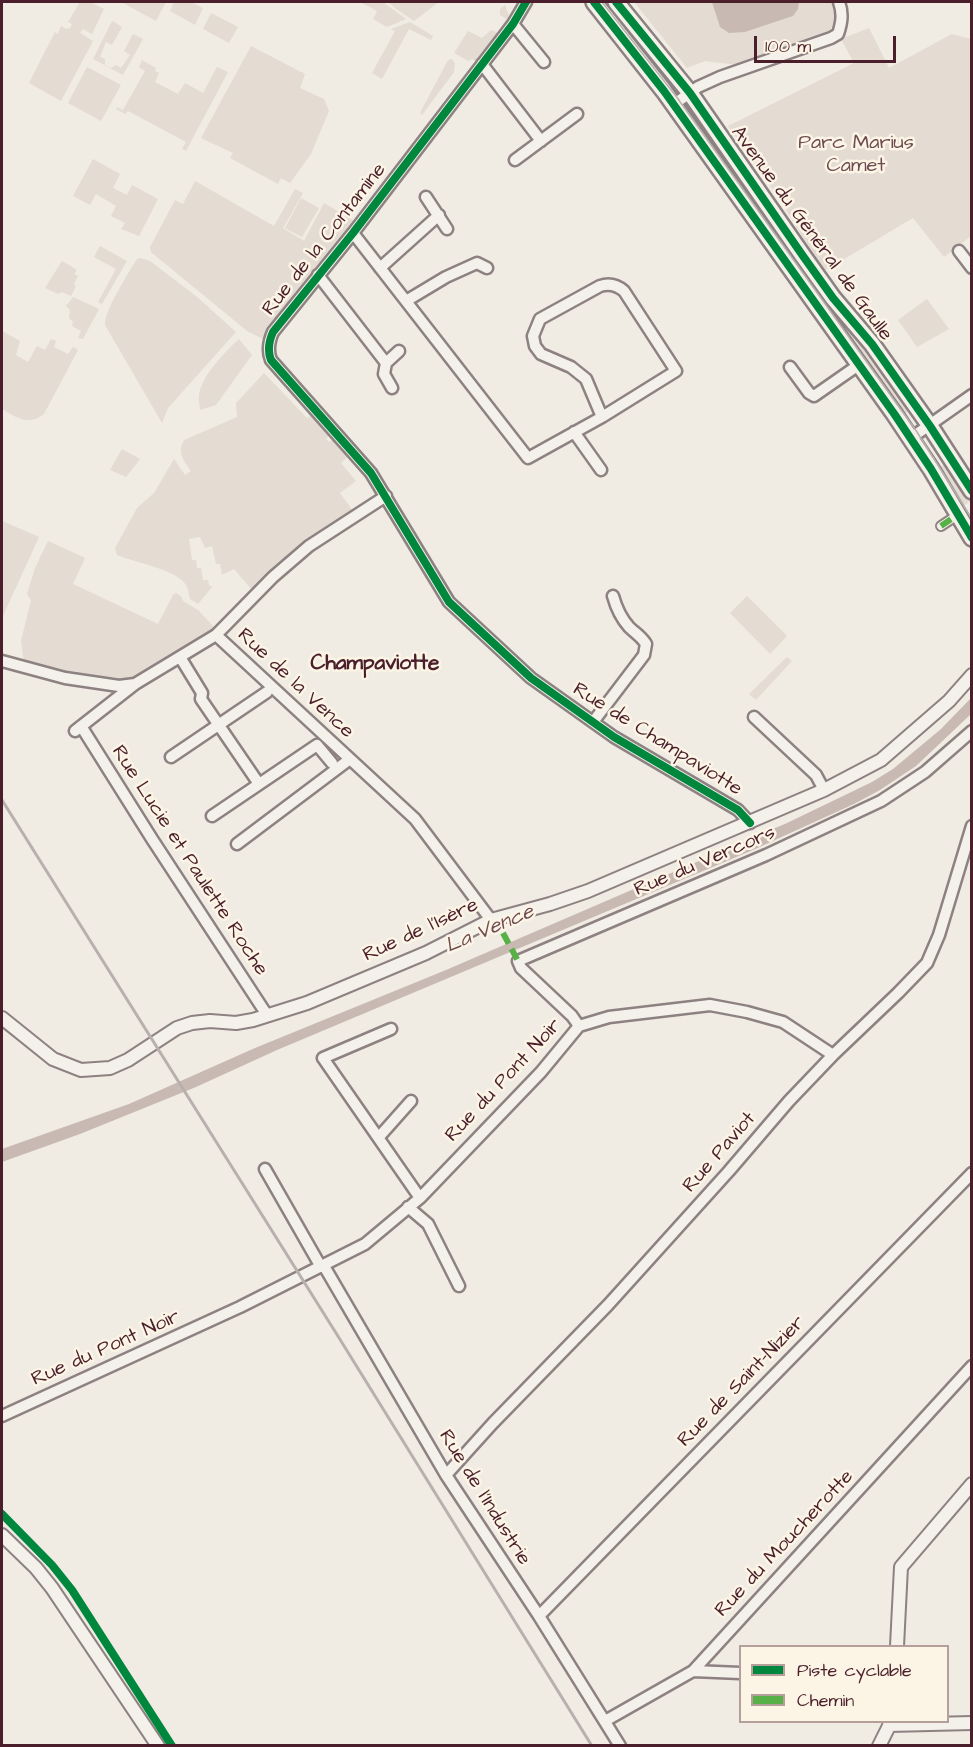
<!DOCTYPE html>
<html>
<head>
<meta charset="utf-8">
<style>
	body { margin:0 }
	#map { position:relative; width:973px; height:1747px; overflow:hidden; background:#f0ebe3; font-family:"Architects Daughter",sans-serif }
	canvas { display:block }
	.frame { position:absolute; inset:0; border:3px solid #4a1f2b; pointer-events:none }
	.legend { position:absolute; left:739px; top:1645px; width:210px; height:78px; box-sizing:border-box; background:#fcf5e5; border:2px solid #b59f9b; margin:0; padding:8px 10px; list-style:none; font-size:18px; color:#4a1f2b }
	.legend li { display:flex; align-items:center; gap:12px; height:30px }
	.legend b { width:30px; border:2px solid #b59f9b }
	.scale { position:absolute; left:754px; top:36px; width:142px; height:27px; box-sizing:border-box; border:3px solid #4a1f2b; border-top:0; padding-left:8px; font-size:18px; line-height:21px; white-space:nowrap; color:#4a1f2b; -webkit-text-stroke:4px #fcf5e5; paint-order:stroke }
</style>
</head>
<body>
<div id="map">
<canvas width="973" height="1747"></canvas>
<div class="frame"></div>
<ul class="legend">
<li><b style="height:8px;background:#00873e"></b>Piste cyclable</li>
<li><b style="height:8px;background:#57b146"></b>Chemin</li>
</ul>
<div class="scale">100 m</div>
</div>
<script>
const context = document.querySelector('canvas').getContext('2d');
context.lineJoin = 'round';
function fill(path, color) {
  context.fillStyle = color;
  context.fill(path, 'evenodd');
}
function stroke(path, color, width, dash) {
  context.strokeStyle = color;
  context.lineWidth = width;
  context.lineCap = dash ? 'butt' : 'round';
  context.setLineDash(dash || []);
  context.stroke(path);
}
function write(font, color, halo, rows, align = 'center') {
  context.font = font + ' "Architects Daughter",sans-serif';
  context.lineWidth = 5;
  context.setLineDash([]);
  context.textBaseline = 'middle';
  context.strokeStyle = halo;
  context.fillStyle = color;
  for (const [text, x, y, turn = 0] of rows) {
    context.save();
    context.translate(x, y);
    context.rotate((+turn || 0) * Math.PI / 180);
    context.textAlign = isNaN(turn) ? turn : align;
    if (halo) context.strokeText(text, 0, 0);
    context.fillText(text, 0, 0);
    context.restore();
  }
}
fill(new Path2D(`
	M 80,2 L 90,2 L 104,9 L 92,34 L 83,29 L 80,33 L 93,41 L 61,101 L 29,83 L 55,32 L 58,34 L 61,26 L 66,29 L 70,28 L 72,24 L 68,22 Z
	M 121,2 L 166,2 L 156,21 Z
	M 174,2 L 191,2 L 203,8 L 195,25 L 170,11 Z
	M 360,2 L 383,2 L 406,19 L 387,27 L 373,19 L 377,11 Z
	M 388,2 L 439,2 L 414,21 L 395,8 Z
	M 634,2 L 835,2 L 838,23 L 825,33 L 738,65 L 705,61 L 687,68 Z
	M 505,5 L 510,18 L 508,25 L 477,62 L 472,59 L 469,61 L 454,53 L 468,31 L 482,38 L 491,30 L 498,33 L 506,19 L 500,15 L 500,9 Z
	M 211,13 L 238,27 L 229,43 L 203,29 Z
	M 113,21 L 122,27 L 112,45 L 106,42 L 100,57 L 105,59 L 105,65 L 111,68 L 116,65 L 121,68 L 130,55 L 124,51 L 133,34 L 143,39 L 123,75 L 93,59 L 111,23 Z
	M 410,22 L 433,36 L 431,40 L 409,29 L 382,79 L 372,73 L 395,31 L 391,29 Z
	M 869,28 L 889,68 L 952,34 L 971,39 L 971,236 L 944,257 L 913,218 L 824,271 L 776,194 L 728,126 L 854,63 L 841,39 Z
	M 251,46 L 305,74 L 300,88 L 324,99 L 329,111 L 311,154 L 290,183 L 281,178 L 278,184 L 230,158 L 233,153 L 201,138 Z
	M 452,59 L 455,63 L 454,72 L 422,115 L 420,114 L 422,109 L 448,60 Z
	M 142,60 L 156,68 L 155,71 L 159,73 L 155,82 L 178,94 L 185,83 L 203,93 L 217,67 L 228,72 L 186,151 L 182,149 L 186,142 L 128,111 L 125,114 L 116,109 L 117,107 L 123,110 L 145,71 L 139,67 Z
	M 87,67 L 121,85 L 101,121 L 68,103 Z
	M 696,110 L 849,321 L 839,329 L 686,116 Z
	M 93,159 L 120,174 L 113,188 L 127,195 L 132,185 L 158,199 L 139,236 L 121,229 L 125,223 L 111,216 L 116,206 L 96,194 L 90,205 L 73,196 Z
	M 195,181 L 274,226 L 295,189 L 303,193 L 283,228 L 304,241 L 324,203 L 354,221 L 263,339 L 247,331 L 151,252 L 150,247 L 175,200 L 183,204 Z
	M 301,198 L 319,208 L 302,237 L 285,228 Z
	M 100,246 L 127,261 L 102,304 L 98,302 L 116,269 L 94,257 Z
	M 140,258 L 150,261 L 196,296 L 236,332 L 168,408 L 162,423 L 105,325 C 104,311 129,272 137,259 Z
	M 62,261 L 77,270 L 74,274 L 78,276 L 74,284 L 76,286 L 71,296 L 62,292 L 58,294 L 45,288 Z
	M 73,297 L 99,309 L 83,339 L 78,338 L 81,331 L 72,326 L 73,322 L 69,318 L 70,310 L 66,306 Z
	M 927,299 L 949,329 L 917,347 L 898,320 Z
	M 852,327 L 853,332 L 907,407 L 912,409 L 901,416 L 842,334 Z
	M 2,331 L 20,341 L 16,355 L 28,362 L 37,346 L 45,350 L 51,339 L 56,341 L 54,347 L 68,354 L 73,347 L 78,350 L 44,414 C 29,426 17,418 2,409 Z
	M 239,339 L 252,355 L 216,405 L 200,410 C 200,405 198,400 199,395 C 201,376 226,351 239,339 Z
	M 264,373 L 307,418 L 315,414 L 332,433 L 326,439 L 329,442 L 335,437 L 350,454 L 341,463 L 356,481 L 340,493 L 355,514 L 304,546 L 274,569 L 252,590 L 234,569 L 222,575 L 220,564 L 216,564 L 212,546 L 205,548 L 200,537 L 189,539 L 192,560 L 196,560 L 197,568 L 201,568 L 203,580 L 208,580 L 209,585 L 212,587 L 198,604 L 190,599 C 189,595 188,589 186,585 C 178,570 133,562 117,555 L 115,548 L 137,508 L 154,493 L 174,459 L 185,475 L 191,471 C 183,460 177,452 184,440 L 237,417 L 236,403 Z
	M 122,449 L 140,459 L 126,477 L 110,470 Z
	M 947,462 L 971,497 L 971,501 L 958,509 L 936,470 Z
	M 2,521 L 39,537 L 2,618 Z
	M 48,541 L 85,558 L 73,584 L 158,624 L 173,595 L 176,593 L 181,596 L 183,601 L 198,610 L 214,627 L 199,640 L 134,678 L 120,681 L 103,680 L 24,663 L 21,641 L 31,600 L 27,594 L 35,568 Z
	M 747,596 L 787,636 L 770,654 L 730,613 Z
	M 787,657 L 792,661 L 756,700 L 749,694 Z`), '#e4dbd2');
fill(new Path2D(`
	M 712,2 L 799,2 L 798,9 L 793,16 L 745,32 L 729,33 L 720,27 Z
	M 971,698 L 971,714 L 916,766 L 880,790 L 854,804 L 753,850 L 277,1050 L 196,1087 L 80,1134 L 2,1162 L 2,1149 L 129,1104 L 255,1048 L 446,970 L 787,823 L 872,782 L 893,769 L 941,729 Z`), '#c9b9b3');
const pedestrian = new Path2D(`
	M 941,526 L 953,518`);
const minor = new Path2D(`
	M 526,2 L 513,24 L 353,233 L 273,332 C 269,341 267,350 271,360 L 371,473 L 449,602 L 531,678 L 614,737 L 738,810 L 750,823
	M 513,24 L 544,62
	M 482,64 L 541,141
	M 673,105 L 698,87 L 720,77 L 831,38 L 838,34 C 842,22 843,13 839,2
	M 515,160 L 577,114
	M 426,197 L 447,229
	M 353,233 L 528,458 L 602,417 L 676,371 L 624,291 C 617,285 609,283 600,286 L 540,319 L 533,336 L 535,346 L 541,354 L 571,367 L 586,379 L 602,417
	M 959,251 L 972,268
	M 380,268 L 439,215
	M 318,275 L 386,363
	M 406,301 L 446,277 L 477,263 L 487,268
	M 790,367 L 809,393 L 814,396 L 860,364
	M 392,388 L 384,374 L 386,363 L 399,351
	M 574,432 L 601,470
	M 911,438 L 972,395
	M 216,635 L 415,819 L 491,920
	M 180,657 L 202,693 L 201,699 L 259,784
	M 2,661 L 65,678 L 99,683 L 119,686 L 135,684 L 216,635 L 273,577 L 309,546 L 386,496
	M 754,717 L 816,775 L 824,790
	M 593,722 L 644,655 L 646,644 C 641,636 635,633 629,627 C 621,618 616,607 613,596
	M 81,726 L 152,839 L 267,1015
	M 75,731 L 135,684
	M 171,757 L 267,692
	M 212,816 L 317,745 L 332,763
	M 237,844 L 350,759
	M 579,1026 L 572,1016 L 521,968 L 518,961 L 766,855 L 881,801 L 925,772 L 972,731
	M 391,1029 L 323,1058 L 420,1198
	M 379,1137 L 411,1101
	M 265,1169 L 321,1267
	M 408,1207 L 428,1224 L 459,1286
	M 324,1266 L 446,1475 L 539,1616 L 620,1746
	M 2,1416 L 240,1307 L 365,1244 L 420,1198 L 541,1072 L 579,1026 L 609,1017 L 710,1005 L 747,1012 L 783,1022 L 833,1055
	M 446,1475 L 493,1423 L 608,1305 L 729,1171 L 789,1101 L 833,1055 L 898,993 L 927,963 L 939,935 L 972,826
	M 539,1616 L 972,1173
	M 693,1671 L 740,1673
	M 605,1721 L 693,1671 L 972,1366`);
const tertiary = new Path2D(`
	M 2,1018 L 53,1059 L 81,1070 L 110,1068 L 128,1060 L 177,1028 L 192,1023 L 210,1021 L 236,1023 L 253,1020 L 307,1003 L 426,953 L 491,920 L 550,904 L 588,891 L 824,790 L 881,760 L 949,701 L 972,675
	M 2,1535 L 36,1568 L 52,1588 L 158,1746
	M 897,1646 L 901,1567 L 972,1484
	M 889,1725 L 972,1723
	M 879,1746 L 891,1722`);
const secondary = new Path2D(`
	M 594,2 L 664,91 L 895,415 L 931,469 L 972,538
	M 616,2 L 690,93 L 803,256 L 833,298 L 872,344 L 930,426 L 972,491`);
stroke(pedestrian, '#8d8281', 12);
stroke(minor, '#8d8281', 15);
stroke(tertiary, '#8d8281', 16);
stroke(secondary, '#8d8281', 20);
stroke(pedestrian, '#f4f1eb', 8);
stroke(minor, '#f4f1eb', 10);
stroke(tertiary, '#f4f1eb', 12);
stroke(secondary, '#f4f1eb', 15);
stroke(new Path2D(`
	M 602,2 L 679,100 L 678,99 L 917,432 L 972,519`), '#b7b0ad', 1.5);
stroke(new Path2D(`
	M 2,800 L 336,1333 L 592,1746`), '#b7b0ad', 3);
stroke(new Path2D(`
	M 941,526 L 953,518
	M 503,933 L 518,961`), '#57b146', 6, [12, 6]);
stroke(new Path2D(`
	M 526,2 L 513,24 L 353,233 L 273,332 C 269,341 267,350 271,360 L 371,473 L 449,602 L 531,678 L 614,737 L 738,810 L 750,823
	M 594,2 L 664,91 L 895,415 L 931,469 L 972,538
	M 616,2 L 690,93 L 803,256 L 833,298 L 872,344 L 930,426 L 972,491
	M 2,1514 L 52,1565 L 72,1590 L 172,1746`), '#00873e', 8);
write('20px', '#6e4b51', '#fcf5e5', [
	["Parc Marius",856,144],
	["Camet",856,167]
]);
write('20px', '#4a1f2b', '#fcf5e5', [
	["Avenue du Général de Gaulle",811,234,54],
	["Rue de la Contamine",325,240,-52],
	["Rue de la Vence",295,684,43],
	["Rue de Champaviotte",657,740,32],
	["Rue Lucie et Paulette Roche",189,861,57],
	["Rue du Vercors",705,862,-23],
	["Rue de l'Isère",421,931,-25],
	["Rue du Pont Noir",504,1081,-47],
	["Rue Paviot",720,1153,-49],
	["Rue du Pont Noir",106,1349,-24],
	["Rue de Saint-Nizier",742,1382,-46],
	["Rue de l'Industrie",484,1498,58],
	["Rue du Moucherotte",785,1544,-47]
]);
write('bold 21px', '#4a1f2b', '#fcf5e5', [
	["Champaviotte",375,665]
]);
write('italic 21px', '#704d53', '#fcf5e5', [
	["La Vence",490,930,-23]
]);
</script>
</body>
</html>
